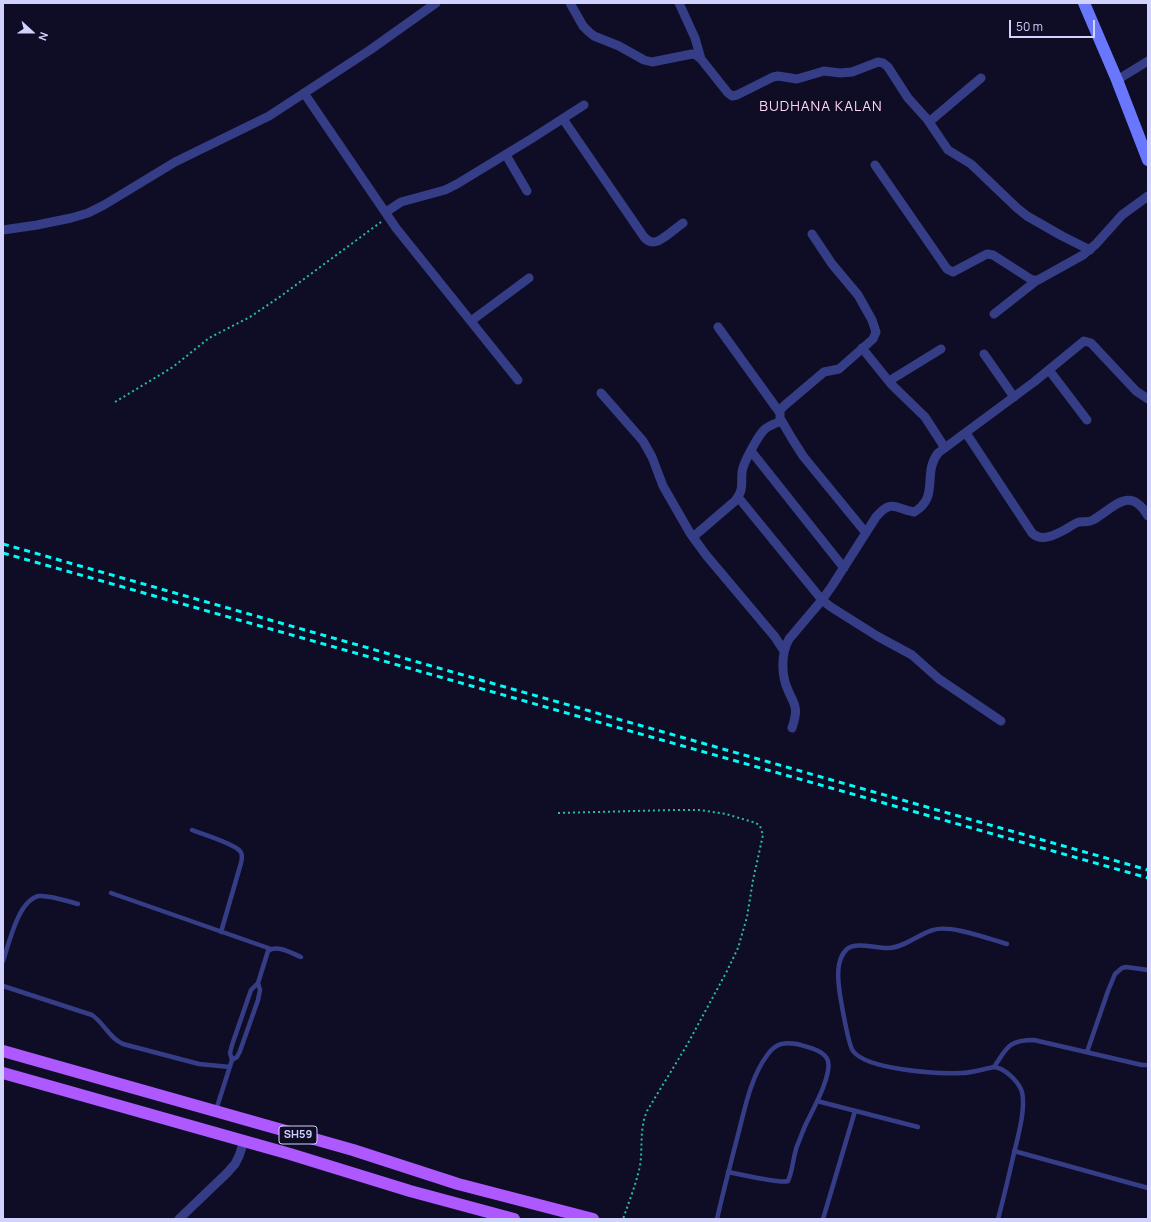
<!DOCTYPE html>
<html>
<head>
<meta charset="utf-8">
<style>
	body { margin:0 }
	#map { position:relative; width:1151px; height:1222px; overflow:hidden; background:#0f0d26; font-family:Manrope,sans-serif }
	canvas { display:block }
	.frame { position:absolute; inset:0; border:4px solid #d2d2ff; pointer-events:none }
	.north { position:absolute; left:12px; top:12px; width:40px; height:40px; -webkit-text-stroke:3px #0f0d26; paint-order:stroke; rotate:111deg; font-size:11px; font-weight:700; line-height:16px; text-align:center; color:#d2d2ff }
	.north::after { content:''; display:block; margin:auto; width:14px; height:18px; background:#d2d2ff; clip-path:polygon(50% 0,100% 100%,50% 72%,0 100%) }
	.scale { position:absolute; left:1009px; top:20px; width:86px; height:18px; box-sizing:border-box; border:2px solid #d2d2ff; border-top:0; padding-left:5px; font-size:12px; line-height:14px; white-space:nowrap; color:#d2d2ff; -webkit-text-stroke:3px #0f0d26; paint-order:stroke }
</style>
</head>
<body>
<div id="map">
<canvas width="1151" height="1222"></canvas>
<div class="frame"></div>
<div class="north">N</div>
<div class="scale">50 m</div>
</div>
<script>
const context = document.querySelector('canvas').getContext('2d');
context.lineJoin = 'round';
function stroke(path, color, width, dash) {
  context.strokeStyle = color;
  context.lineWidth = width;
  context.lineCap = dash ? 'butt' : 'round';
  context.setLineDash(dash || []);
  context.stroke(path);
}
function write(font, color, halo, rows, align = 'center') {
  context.font = font + ' Manrope,sans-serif';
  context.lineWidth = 4;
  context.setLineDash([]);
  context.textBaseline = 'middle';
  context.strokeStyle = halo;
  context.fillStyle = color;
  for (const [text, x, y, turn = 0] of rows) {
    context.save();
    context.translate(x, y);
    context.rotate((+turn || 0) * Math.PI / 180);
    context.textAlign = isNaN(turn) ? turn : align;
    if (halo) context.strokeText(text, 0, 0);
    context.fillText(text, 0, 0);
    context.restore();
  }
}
stroke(new Path2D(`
	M 115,402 L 173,367 L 209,338 L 250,317 L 281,296 L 381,222
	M 558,813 L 673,810 L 700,810 L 726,814 L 756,823 L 760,826 L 763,835 L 753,880 L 747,917 L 738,948 L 727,971 L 687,1045 L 647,1111 C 639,1130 643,1147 640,1166 C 636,1184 629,1202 623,1219`), '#28bda2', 2, [2, 3]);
stroke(new Path2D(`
	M 192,830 C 202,834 233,843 240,851 C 243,854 242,859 241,863 L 221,932
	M 111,893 L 271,949
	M 3,961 C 9,944 18,900 39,896 C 50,895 67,901 78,904
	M 3,986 L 92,1015 C 104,1023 109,1038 123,1044 L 199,1064 L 230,1067
	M 1087,1052 L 1108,991 L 1115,974 L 1122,968 L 1126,967 L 1148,970
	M 232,1060 L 237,1057 L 240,1051 L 258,1000 L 260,990 L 258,983 L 268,951 C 277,944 291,953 301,957
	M 994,1067 C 1007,1048 1008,1040 1034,1040 L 1142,1065 L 1148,1065
	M 817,1101 L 918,1127
	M 216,1110 L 232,1060 L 230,1053 L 232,1045 L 251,990 L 258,983
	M 1014,1151 L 1148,1188
	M 717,1219 C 724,1188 732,1158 740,1127 C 746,1103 752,1075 768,1054 C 776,1043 785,1042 797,1044 C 807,1047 825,1050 828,1061 C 832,1076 812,1111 805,1126 C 802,1133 800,1139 797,1146 C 793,1157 793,1170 788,1181 C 779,1184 740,1174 728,1172
	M 823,1219 L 855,1111
	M 998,1219 C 1004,1197 1009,1175 1014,1153 C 1018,1137 1026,1108 1022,1092 C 1019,1082 1005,1068 994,1067 C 983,1069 972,1073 961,1073 C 938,1074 867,1070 853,1051 C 848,1044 842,1006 840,995 C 838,981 835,960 847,949 C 857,941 877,949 889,948 C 903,948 919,934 933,930 C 950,924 989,939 1007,944`), '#363d87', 4.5);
stroke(new Path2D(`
	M 570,3 L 583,26 L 589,32 L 594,36 L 619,46 L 644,60 L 652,62 L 692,54 L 696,55 L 701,59 L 728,93 L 732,96 L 737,95 L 773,77 L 778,76 L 797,79 L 824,71 L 840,73 L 852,72 L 878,62 L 883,63 L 888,67 L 908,98 L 927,119 L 948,150 L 971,164 L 1017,208 L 1027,216 L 1062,236 L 1090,250
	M 679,3 L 695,38 L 701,59
	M 1117,80 L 1148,61
	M 304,93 L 396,228 L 518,380
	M 563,119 L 644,237 C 647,240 649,242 653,242 C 660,243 677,227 683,223
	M 929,122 L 981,78
	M 506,155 L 527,191
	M 875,165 L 947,269 L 953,272 L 985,255 L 987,254 L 993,255 L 1032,280 L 1038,280 L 1083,255 L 1096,244 L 1122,215 L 1148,196
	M 386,212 L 401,202 L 445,190 L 457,184 L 531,139 L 584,105
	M 3,230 L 37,225 L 71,218 L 88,213 L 104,205 L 175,162 L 269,116 L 370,50 L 436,3
	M 812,234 L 832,264 L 858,295 L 872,320 L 876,332 L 873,339 L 839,369 L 824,372 L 785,405 L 780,410 L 780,418 L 791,437 L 803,456 L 866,533
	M 994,314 L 1036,281
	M 471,321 L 529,278
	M 718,327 L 780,413
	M 862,348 L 891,384 L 925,417 L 945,448
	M 984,354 L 1014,397
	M 1049,370 L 1087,420
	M 889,381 L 941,349
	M 601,393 L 643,441 L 652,457 L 663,486 L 690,533 L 706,555 L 775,637 L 784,651
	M 966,433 L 1032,533 C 1042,543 1057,534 1068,528 C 1071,526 1075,523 1079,522 C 1084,521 1088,523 1093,520 C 1115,507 1130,485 1148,516
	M 751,451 L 844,568
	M 738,497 L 822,600 L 831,607 L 877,636 L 912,655 L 939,679 L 1001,721
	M 693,537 L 735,501 C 744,489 741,486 742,472 C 743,463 758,436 764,430 C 769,425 775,424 781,421
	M 792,728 C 794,721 797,714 795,707 C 794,701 790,696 788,690 C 781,675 781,653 789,639 L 822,600 L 832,586 L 876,517 C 892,499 894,508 914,512 C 940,497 922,474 938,453 L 1034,382 L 1084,341 L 1091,343 L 1136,391 L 1148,399
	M 179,1219 L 227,1173 L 235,1164 L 239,1156 L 244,1141`), '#363d87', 9);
stroke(new Path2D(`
	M 1084,3 L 1117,80 L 1148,160`), '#6977ff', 12);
stroke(new Path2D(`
	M 3,1051 L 353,1150 L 458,1184 L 593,1219
	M 3,1073 L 290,1154 L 410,1191 L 514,1219`), '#ad59ff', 12);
stroke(new Path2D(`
	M 3,544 L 1148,870
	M 3,553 L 1148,878`), '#00fdf8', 3, [6, 5]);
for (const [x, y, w] of [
	[298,1135,38]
]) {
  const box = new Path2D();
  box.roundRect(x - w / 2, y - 9, w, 18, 3);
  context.fillStyle = '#0f0d26';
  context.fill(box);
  stroke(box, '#d2d2ff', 1);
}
write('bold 11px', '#d2d2ff', null, [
	["SH59",298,1135]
]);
context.letterSpacing = '1px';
write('14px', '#ffd4f5', '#0f0d26', [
	["BUDHANA KALAN",821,107]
]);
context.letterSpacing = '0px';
</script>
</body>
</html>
